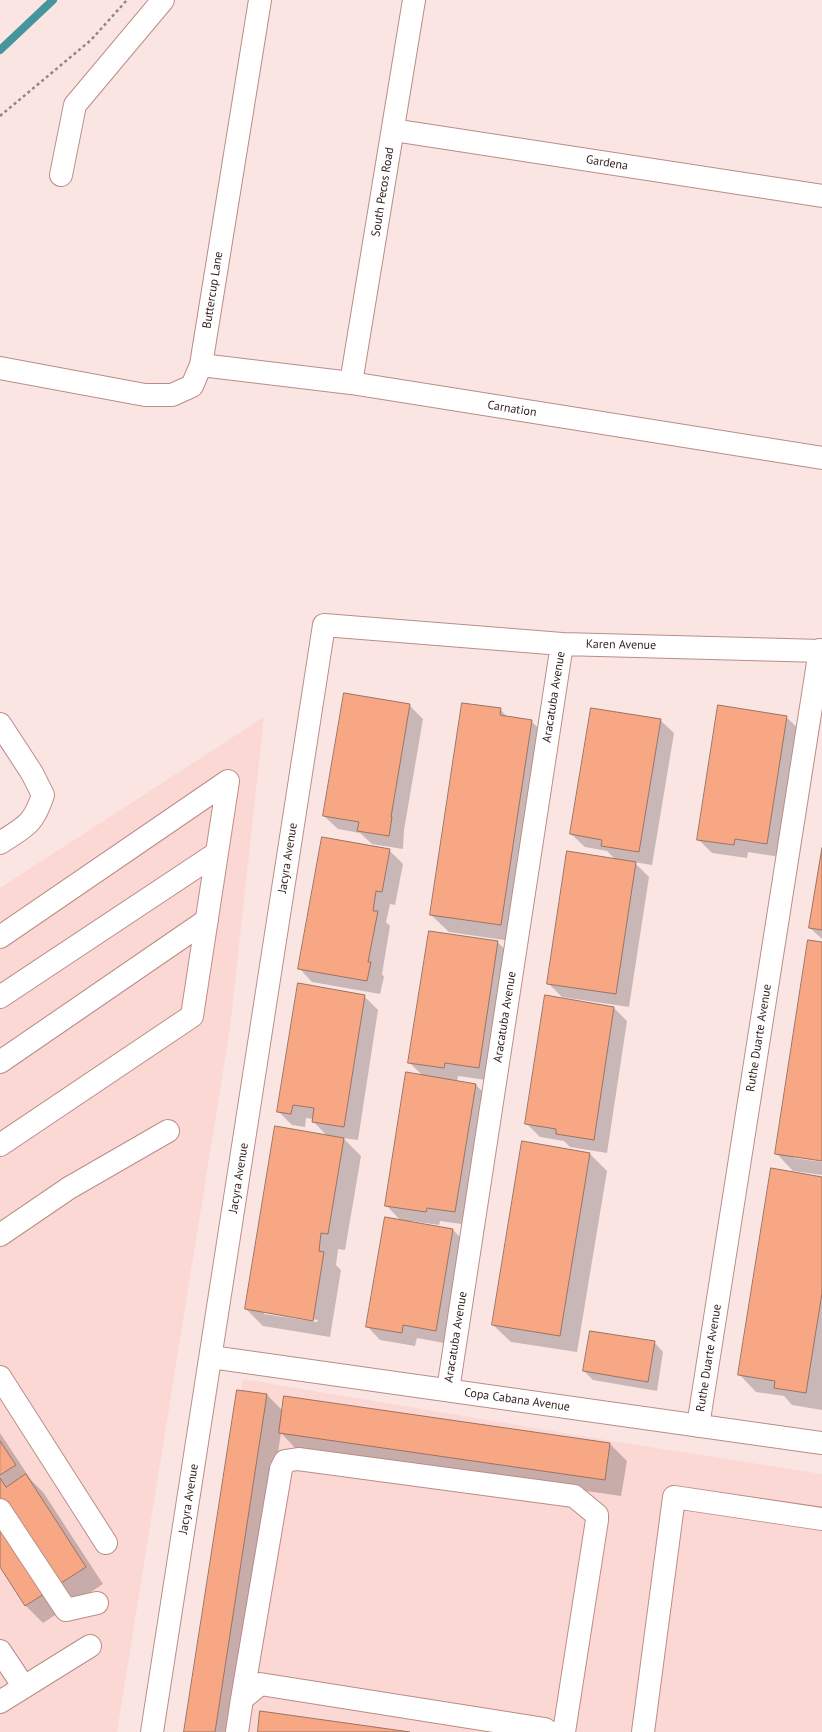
<!DOCTYPE html>
<html>
<head>
<meta charset="utf-8">
<style>
	body { margin:0 }
	canvas { display:block; background:#fae5e3 }
</style>
</head>
<body>
<canvas width="822" height="1732"></canvas>
<script>
const context = document.querySelector('canvas').getContext('2d');
context.lineJoin = 'round';
function fill(path, color) {
  context.fillStyle = color;
  context.fill(path, 'evenodd');
}
function stroke(path, color, width, dash) {
  context.strokeStyle = color;
  context.lineWidth = width;
  context.lineCap = dash ? 'butt' : 'round';
  context.setLineDash(dash || []);
  context.stroke(path);
}
function write(font, color, halo, rows, align = 'center') {
  context.font = font + ' "PT Sans",sans-serif';
  context.lineWidth = 4;
  context.setLineDash([]);
  context.textBaseline = 'middle';
  context.strokeStyle = halo;
  context.fillStyle = color;
  for (const [text, x, y, turn = 0] of rows) {
    context.save();
    context.translate(x, y);
    context.rotate((+turn || 0) * Math.PI / 180);
    context.textAlign = isNaN(turn) ? turn : align;
    if (halo) context.strokeText(text, 0, 0);
    context.fillText(text, 0, 0);
    context.restore();
  }
}
fill(new Path2D(`
	M 264,717 L 230,1028 L 117,1732 L 0,1732 L 0,888 Z
	M 243,1379 L 612,1441 L 822,1474 L 822,1732 L 185,1732 Z`), '#fbd8d4');
fill(new Path2D(`
	M 409,705 L 423,719 L 404,830 L 403,849 L 372,844 L 360,833 L 338,829 L 324,816 Z
	M 500,709 L 508,718 L 531,721 L 549,738 L 518,942 L 449,932 L 431,915 Z
	M 786,717 L 800,730 L 780,857 L 748,852 L 747,858 L 712,853 L 698,839 Z
	M 660,720 L 674,733 L 652,865 L 634,862 L 649,877 L 629,1007 L 562,997 L 548,983 L 616,860 L 607,851 L 585,847 L 571,834 Z
	M 389,850 L 403,864 L 395,905 L 390,904 L 386,922 L 390,926 L 382,974 L 384,977 L 380,994 L 312,982 L 299,968 Z
	M 822,854 L 822,939 L 810,928 Z
	M 497,942 L 511,955 L 493,1081 L 458,1076 L 457,1082 L 476,1085 L 489,1098 L 468,1225 L 440,1221 L 439,1225 L 412,1221 L 412,1223 L 453,1230 L 466,1243 L 449,1344 L 417,1338 L 415,1346 L 380,1340 L 367,1326 L 401,1221 L 386,1205 L 423,1076 L 409,1062 Z
	M 822,943 L 822,1160 L 794,1156 L 794,1158 L 822,1162 L 822,1175 L 793,1171 L 776,1153 Z
	M 364,996 L 378,1010 L 358,1140 L 343,1138 L 361,1156 L 345,1250 L 338,1249 L 336,1265 L 341,1270 L 330,1337 L 263,1326 L 246,1309 L 327,1136 L 313,1121 L 313,1119 L 306,1118 L 305,1127 L 292,1125 L 278,1111 ZM 264,1312 L 318,1320 L 317,1322 L 264,1314 Z
	M 614,1008 L 627,1021 L 607,1153 L 570,1147 L 564,1141 L 540,1137 L 526,1123 Z
	M 590,1154 L 607,1171 L 577,1352 L 511,1342 L 493,1325 Z
	M 822,1178 L 822,1410 L 792,1405 L 784,1396 L 756,1392 L 739,1374 Z
	M 654,1342 L 663,1352 L 657,1391 L 593,1380 L 584,1371 Z
	M 238,1391 L 267,1395 L 283,1411 L 610,1444 L 627,1461 L 621,1496 L 297,1450 L 281,1433 L 235,1732 L 185,1732 Z
	M 0,1433 L 31,1480 L 43,1492 L 103,1584 L 43,1623 L 26,1606 L 0,1565 Z`), '#0003');
stroke(new Path2D(`
	M 0,50 L 53,0`), '#47959c', 8);
const building = new Path2D(`
	M 344,693 L 410,704 L 391,817 L 392,817 L 389,836 L 357,831 L 359,822 L 323,816 Z
	M 462,703 L 501,708 L 500,715 L 532,720 L 501,925 L 430,915 Z
	M 718,705 L 787,716 L 767,844 L 735,839 L 734,845 L 697,840 Z
	M 591,708 L 661,719 L 639,852 L 601,846 L 602,840 L 570,834 Z
	M 322,837 L 390,849 L 382,892 L 376,891 L 373,911 L 378,911 L 368,962 L 371,962 L 367,981 L 298,969 Z
	M 822,848 L 822,930 L 809,928 Z
	M 567,851 L 636,862 L 616,994 L 547,984 Z
	M 429,931 L 498,941 L 479,1068 L 445,1063 L 444,1068 L 408,1063 Z
	M 808,940 L 822,942 L 822,1161 L 775,1154 Z
	M 298,983 L 365,995 L 344,1127 L 312,1122 L 314,1108 L 293,1105 L 291,1114 L 277,1112 Z
	M 545,995 L 614,1007 L 594,1140 L 556,1134 L 556,1129 L 525,1124 Z
	M 406,1072 L 476,1084 L 455,1212 L 427,1208 L 426,1212 L 385,1206 Z
	M 275,1126 L 344,1138 L 328,1234 L 321,1233 L 319,1251 L 324,1252 L 313,1321 L 245,1309 Z
	M 522,1141 L 590,1153 L 560,1336 L 492,1325 Z
	M 771,1168 L 822,1177 L 822,1293 L 806,1393 L 774,1388 L 775,1381 L 738,1375 Z
	M 385,1217 L 453,1229 L 436,1331 L 403,1325 L 402,1333 L 366,1327 Z
	M 590,1331 L 655,1341 L 648,1382 L 583,1371 Z
	M 237,1390 L 267,1394 L 215,1732 L 184,1732 Z
	M 284,1396 L 610,1443 L 605,1480 L 279,1433 Z
	M 0,1441 L 16,1465 L 0,1475 Z
	M 26,1474 L 86,1567 L 25,1606 L 0,1567 L 0,1478 L 6,1487 Z
	M 260,1711 L 410,1732 L 258,1732 Z`);
fill(building, '#f7a783');
stroke(building, '#9b7362', 1);
const minor = new Path2D(`
	M 393,130 L 822,196
	M 61,175 L 75,105 L 163,0
	M 201,365 L 351,383 L 822,458
	M 0,368 L 145,395 L 172,395 L 192,386 L 201,365 L 260,0
	M 351,383 L 414,0
	M 0,724 L 32,773 L 43,795 C 33,825 26,826 0,843
	M 0,937 L 228,781 L 192,1016 L 0,1145
	M 0,997 L 217,853
	M 0,1062 L 207,920
	M 0,1235 L 69,1188 L 168,1131
	M 211,1357 L 822,1443
	M 0,1377 L 106,1543
	M 448,1390 L 562,644
	M 698,1426 L 820,650
	M 0,1510 L 66,1610 L 97,1603
	M 0,1651 L 24,1687
	M 242,1699 L 281,1469 L 285,1461 L 298,1459 L 574,1496 L 597,1515 L 597,1520 L 564,1732
	M 0,1702 L 90,1646
	M 152,1732 L 324,625 L 562,644 L 822,651
	M 237,1732 L 242,1699 L 260,1684 L 545,1729 L 549,1732
	M 643,1732 L 674,1497 L 822,1519`);
stroke(minor, '#bb8c88', 24);
stroke(new Path2D(`
	M 0,116 L 91,40 L 127,0`), '#978482', 2.5, [3, 3]);
stroke(minor, '#fff', 22);
write('12px', '#2f1d1b', '#fff', [
	["Gardena",607,163,9],
	["South Pecos Road",383,192,-81],
	["Buttercup Lane",213,290,-81],
	["Carnation",512,409,9],
	["Karen Avenue",621,645,1],
	["Aracatuba Avenue",554,697,-81],
	["Jacyra Avenue",288,858,-81],
	["Aracatuba Avenue",505,1017,-81],
	["Ruthe Duarte Avenue",759,1038,-81],
	["Jacyra Avenue",239,1178,-81],
	["Aracatuba Avenue",456,1337,-81],
	["Ruthe Duarte Avenue",709,1358,-81],
	["Copa Cabana Avenue",517,1400,8],
	["Jacyra Avenue",189,1499,-81]
]);
</script>
</body>
</html>
